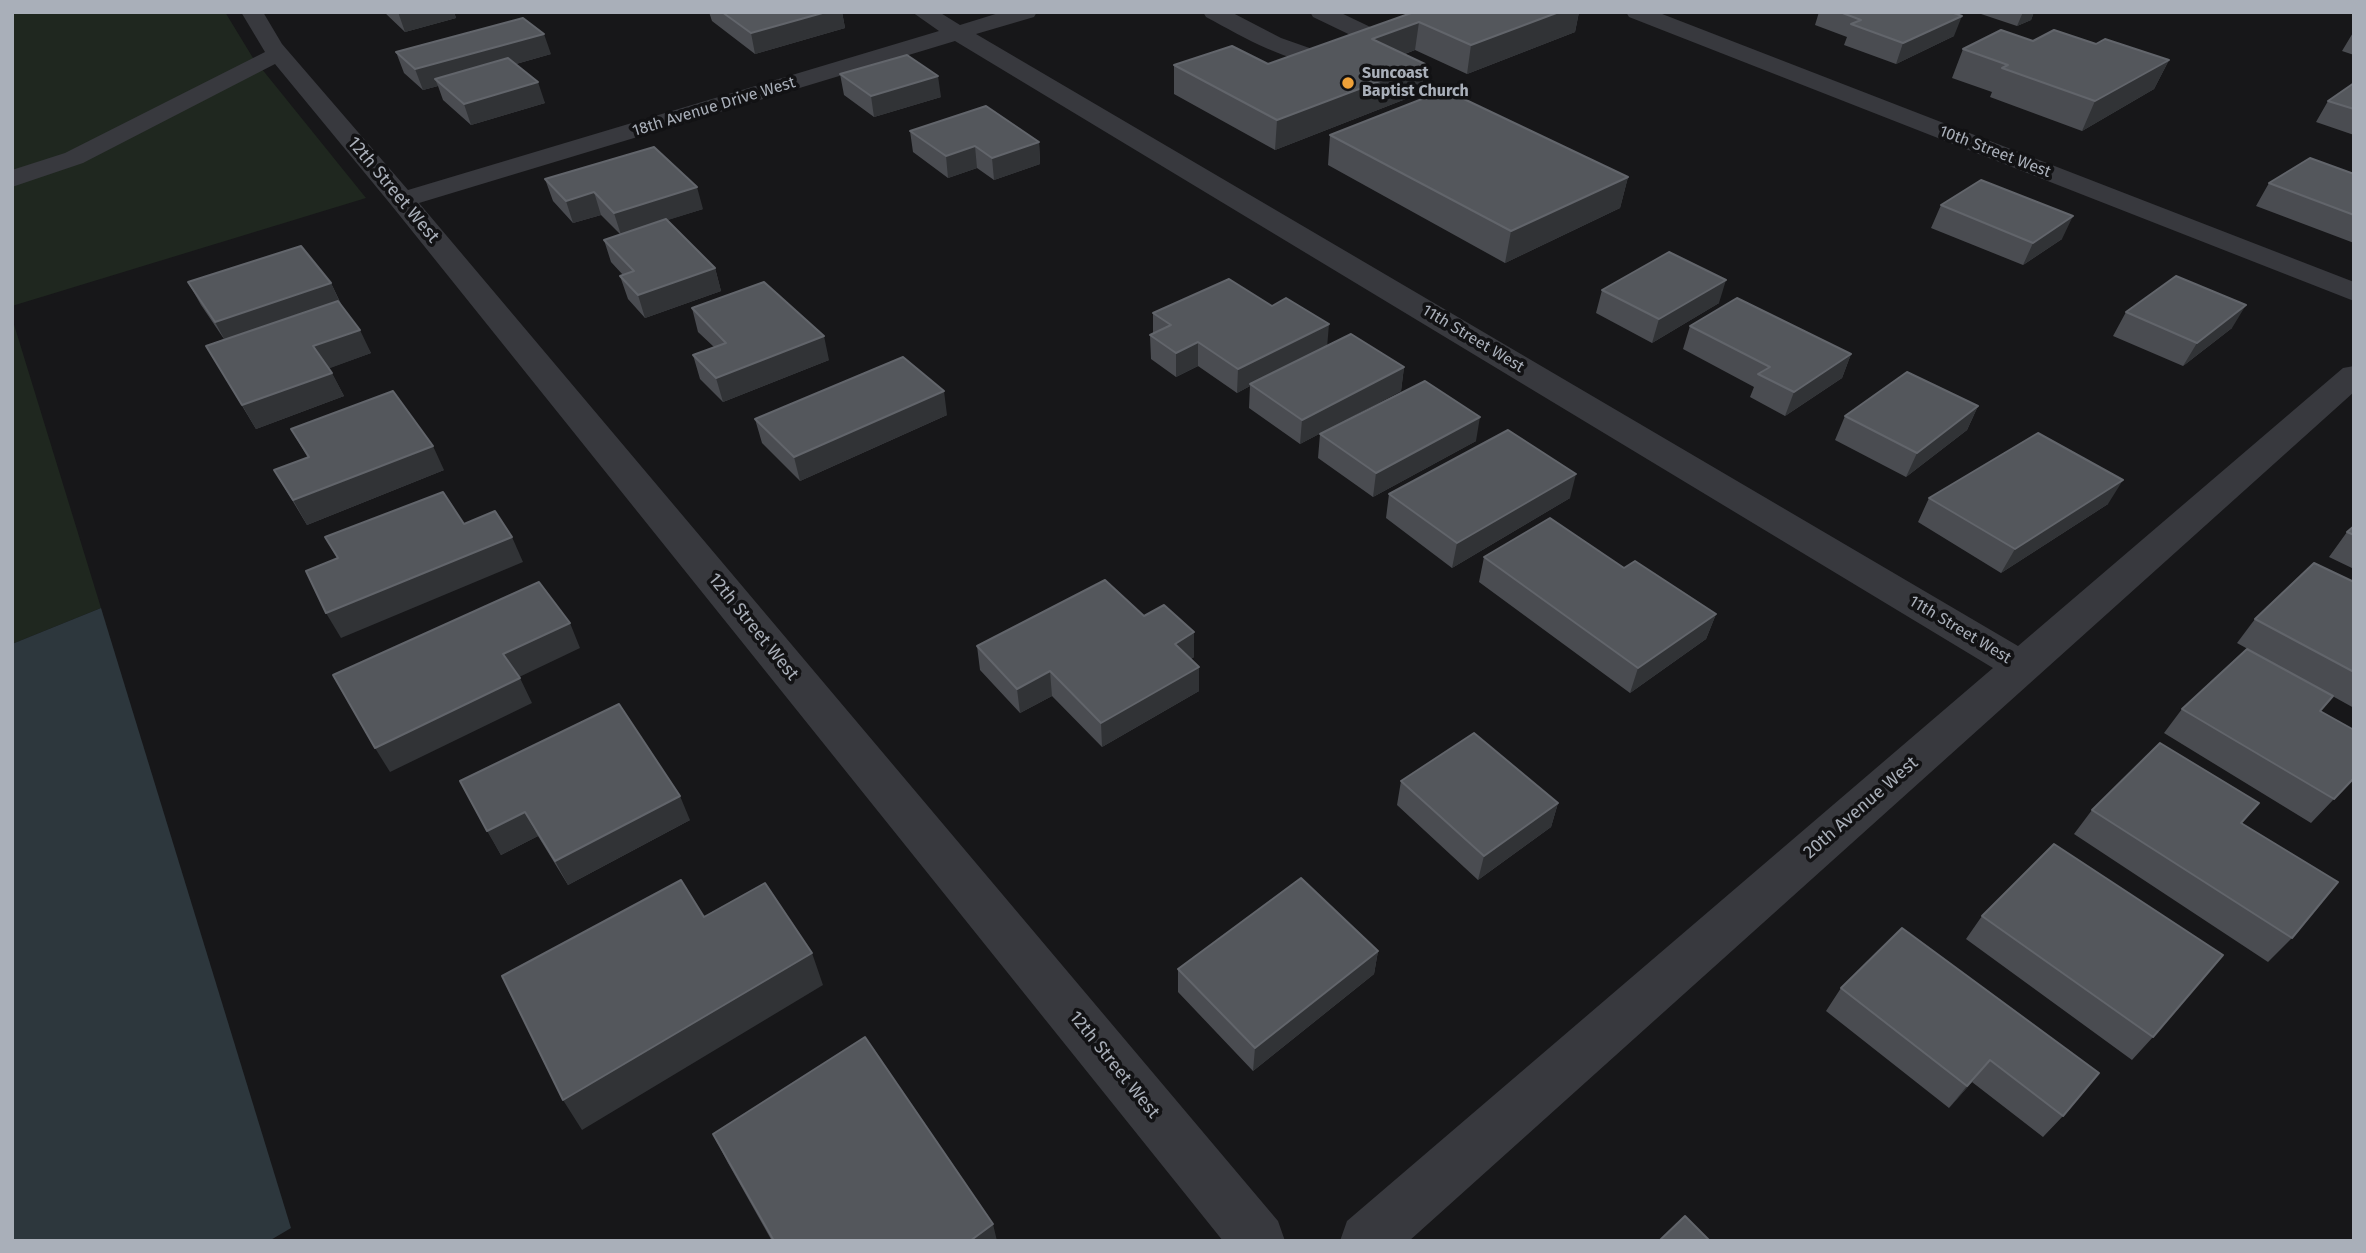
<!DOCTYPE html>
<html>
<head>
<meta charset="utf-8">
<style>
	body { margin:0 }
	#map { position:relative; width:2366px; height:1253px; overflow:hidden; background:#171719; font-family:"Fira Sans",sans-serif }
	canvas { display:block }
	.frame { position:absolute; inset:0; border:14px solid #a9afb9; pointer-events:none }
</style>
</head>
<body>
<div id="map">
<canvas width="2366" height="1253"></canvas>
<div class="frame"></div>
</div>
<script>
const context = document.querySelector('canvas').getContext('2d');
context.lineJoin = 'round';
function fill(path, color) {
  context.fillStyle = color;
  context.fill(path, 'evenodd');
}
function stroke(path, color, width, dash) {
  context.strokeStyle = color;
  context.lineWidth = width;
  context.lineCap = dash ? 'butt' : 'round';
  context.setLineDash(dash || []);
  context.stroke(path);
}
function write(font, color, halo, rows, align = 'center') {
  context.font = font + ' "Fira Sans",sans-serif';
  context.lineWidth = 7;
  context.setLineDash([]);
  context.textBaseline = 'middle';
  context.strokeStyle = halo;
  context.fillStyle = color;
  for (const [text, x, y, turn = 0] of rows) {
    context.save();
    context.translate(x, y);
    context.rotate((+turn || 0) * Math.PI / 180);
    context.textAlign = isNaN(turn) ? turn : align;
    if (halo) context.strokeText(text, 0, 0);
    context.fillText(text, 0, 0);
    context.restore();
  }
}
fill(new Path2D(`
	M 12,12 L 225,12 L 253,58 L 366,198 L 12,306 Z
	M 12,318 L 101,608 L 12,644 Z`), '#1f271f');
fill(new Path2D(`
	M 101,608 L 291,1228 L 269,1241 L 12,1241 L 12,644 Z`), '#2d373d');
fill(new Path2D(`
	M 241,12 L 263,12 L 282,44 L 408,190 L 939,31 L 912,12 L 939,12 L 960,25 L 1002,12 L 1037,12 L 1034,17 L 976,34 L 2018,646 L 2343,368 L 2354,366 L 2354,392 L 1409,1241 L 1340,1241 L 1347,1221 L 1993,668 L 955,41 L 419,203 L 1278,1221 L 1285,1241 L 1223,1241 L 392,206 L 275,64 L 83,163 L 12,187 L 12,170 L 65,153 L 265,52 Z
	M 1203,12 L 1231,12 L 1281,38 L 1318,51 L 1340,52 L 1353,49 L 1365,42 L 1313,17 L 1310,12 L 1339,12 L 1383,33 L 1390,43 C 1383,53 1370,59 1358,62 C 1303,74 1253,42 1206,17 Z
	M 1626,12 L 1657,12 L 2354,282 L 2354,301 L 1629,17 Z`), '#38393e');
fill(new Path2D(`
	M 384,12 L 454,12 L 456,18 L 405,32 Z
	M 709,12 L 842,12 L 845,28 L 755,54 L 712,21 Z
	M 1414,12 L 1579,12 L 1575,32 L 1467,74 L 1415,50 L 1405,54 L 1425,64 L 1421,93 L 1275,150 L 1174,94 L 1174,65 L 1268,64 Z
	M 1819,12 L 1951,12 L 1954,36 L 1896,64 L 1844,45 L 1847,37 L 1815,25 Z
	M 1975,12 L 2034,12 L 2031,20 L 2017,26 Z
	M 2354,31 L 2354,55 L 2342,51 Z
	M 2033,41 L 2096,44 L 2169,60 L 2154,89 L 2082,131 L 1990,97 L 1992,92 L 1952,78 L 1963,49 Z
	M 396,52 L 551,54 L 516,64 L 545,103 L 471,125 L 443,100 L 438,86 L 423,90 L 404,73 Z
	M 840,74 L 941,97 L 874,117 L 844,95 Z
	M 2354,83 L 2354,135 L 2316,122 L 2328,101 Z
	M 910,131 L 1039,142 L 1040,164 L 994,180 L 977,168 L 948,178 L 913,152 Z
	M 1330,135 L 1628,177 L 1620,208 L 1505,263 L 1328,165 Z
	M 2354,174 L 2354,243 L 2256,206 L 2269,183 Z
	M 545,179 L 703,209 L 667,220 L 715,268 L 721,291 L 645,318 L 628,299 L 620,276 L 623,275 L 611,262 L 604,240 L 620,234 L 601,215 L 573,223 L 553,201 Z
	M 1941,205 L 2062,239 L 2023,265 L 1931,228 Z
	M 188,282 L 331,283 L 342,306 L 371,353 L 329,368 L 344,396 L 256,429 L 206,346 L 224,339 L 201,305 Z
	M 1602,290 L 1719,303 L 1652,343 L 1596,313 Z
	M 692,308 L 829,360 L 723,402 L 700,379 L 693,355 L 714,347 L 698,332 Z
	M 2126,312 L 2232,328 L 2183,366 L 2113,336 Z
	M 1153,313 L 1327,346 L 1404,367 L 1401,391 L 1300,444 L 1249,408 L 1250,386 L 1237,393 L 1198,366 L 1176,377 L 1151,359 L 1150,335 L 1153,334 Z
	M 1690,326 L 1851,354 L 1842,378 L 1785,416 L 1750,397 L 1754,387 L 1683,349 Z
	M 1978,406 L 1967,430 L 1906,477 L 1835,440 L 1845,416 Z
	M 947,415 L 800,481 L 762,443 L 755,419 Z
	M 291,429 L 444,470 L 307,525 L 274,470 L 308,458 Z
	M 1320,434 L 1476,441 L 1373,497 L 1318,458 Z
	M 1389,494 L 1570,498 L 1452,568 L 1386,518 Z
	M 1929,498 L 2108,504 L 2001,573 L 1918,522 Z
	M 2354,526 L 2354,569 L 2329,557 L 2347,532 Z
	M 1484,557 L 1624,568 L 1716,614 L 1706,639 L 1630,693 L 1479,582 Z
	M 2354,582 L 2354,708 L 2237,643 L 2255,619 Z
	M 1144,616 L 1194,657 L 1191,659 L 1199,667 L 1199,691 L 1102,747 L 1052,696 L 1020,713 L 980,670 L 977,646 Z
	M 2182,709 L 2320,711 L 2354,778 L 2311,823 L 2164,733 Z
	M 460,781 L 690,820 L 568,885 L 538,836 L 501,855 Z
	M 1401,781 L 1558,803 L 1551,827 L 1478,880 L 1397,805 Z
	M 2092,810 L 2241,823 L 2292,938 L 2268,962 L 2074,834 Z
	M 1982,916 L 2153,1037 L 2132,1060 L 1966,939 Z
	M 1902,928 L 2063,1116 L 2043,1137 L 1972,1082 L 1949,1108 L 1826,1011 L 1841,988 Z
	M 1378,951 L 1374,974 L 1253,1071 L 1178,992 L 1178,969 Z
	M 713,1134 L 997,1241 L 772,1241 L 728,1163 Z`), '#4a4c51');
fill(new Path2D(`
	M 398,12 L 454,12 L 456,18 L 405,32 Z
	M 826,12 L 842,12 L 845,28 L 755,54 L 751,33 Z
	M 1559,12 L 1579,12 L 1575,32 L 1467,74 L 1471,45 Z
	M 2023,12 L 2034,12 L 2031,20 L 2017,26 Z
	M 1962,16 L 1954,36 L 1896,64 L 1903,43 Z
	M 1419,22 L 1415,50 L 1369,67 L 1372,39 Z
	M 544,34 L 551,54 L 442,85 L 435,79 L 438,86 L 423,90 L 415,69 Z
	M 2169,60 L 2154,89 L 2082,131 L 2095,101 Z
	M 1425,64 L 1421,93 L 1275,150 L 1277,120 Z
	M 938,76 L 941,97 L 874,117 L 871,96 Z
	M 538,82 L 545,103 L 471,125 L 464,104 Z
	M 1039,142 L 1040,164 L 994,180 L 992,158 Z
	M 975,146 L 977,168 L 948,178 L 946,156 Z
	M 1628,177 L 1620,208 L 1505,263 L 1511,231 Z
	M 697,187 L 703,209 L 621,235 L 614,213 Z
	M 594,192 L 601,215 L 573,223 L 566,201 Z
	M 2073,216 L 2062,239 L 2023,265 L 2033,243 Z
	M 715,268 L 721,291 L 645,318 L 638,295 Z
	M 1726,280 L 1719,303 L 1652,343 L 1659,319 Z
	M 331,283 L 342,307 L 228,346 L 215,322 Z
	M 2246,305 L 2232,328 L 2183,366 L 2197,343 Z
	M 1329,324 L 1327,348 L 1250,384 L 1250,386 L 1237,393 L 1238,369 Z
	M 360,330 L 371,353 L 325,370 L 313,346 Z
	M 824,336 L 829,360 L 723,402 L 716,378 Z
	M 1198,342 L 1198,366 L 1176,377 L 1176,353 Z
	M 1851,354 L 1842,378 L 1785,416 L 1794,392 Z
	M 1404,367 L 1401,391 L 1300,444 L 1302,420 Z
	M 332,373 L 344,396 L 256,429 L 242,405 Z
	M 944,391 L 947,415 L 800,481 L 794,457 Z
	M 1978,406 L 1967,430 L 1906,477 L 1917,453 Z
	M 1480,417 L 1476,441 L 1373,497 L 1376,473 Z
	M 433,446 L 444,470 L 307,525 L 293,500 Z
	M 1576,474 L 1570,498 L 1452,568 L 1457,543 Z
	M 2123,480 L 2108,504 L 2001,573 L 2015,549 Z
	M 512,537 L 523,562 L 341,638 L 326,613 Z
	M 1716,614 L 1706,639 L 1630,693 L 1638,668 Z
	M 570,623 L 580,648 L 515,679 L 503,654 Z
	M 1194,632 L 1194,657 L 1175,668 L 1175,644 Z
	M 1199,667 L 1199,691 L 1102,747 L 1101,723 Z
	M 1050,671 L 1052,696 L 1020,713 L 1017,689 Z
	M 520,678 L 532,703 L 390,772 L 375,748 Z
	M 680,796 L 690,820 L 568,885 L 555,861 Z
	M 1558,803 L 1551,827 L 1478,880 L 1484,856 Z
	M 525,812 L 538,836 L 501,855 L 487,831 Z
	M 1378,951 L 1374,974 L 1253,1071 L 1255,1048 Z
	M 812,953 L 823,985 L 582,1130 L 563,1100 Z
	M 1990,1060 L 1972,1082 L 1949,1108 L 1967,1086 Z
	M 993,1224 L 997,1241 L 970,1241 Z`), '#313336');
const building = new Path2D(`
	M 722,12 L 826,12 L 751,33 Z
	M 1414,12 L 1559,12 L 1471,45 L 1419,22 L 1372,39 L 1425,64 L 1277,120 L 1174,65 L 1232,46 L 1268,64 Z
	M 1840,12 L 1951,12 L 1962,16 L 1903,43 L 1851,24 L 1861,20 Z
	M 523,18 L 544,34 L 415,69 L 396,52 Z
	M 2001,30 L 2033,41 L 2054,30 L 2096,44 L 2105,39 L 2169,60 L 2095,101 L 2002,68 L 2008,65 L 1963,49 Z
	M 907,55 L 938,76 L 871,96 L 840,74 Z
	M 508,58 L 538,82 L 464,104 L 435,79 Z
	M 2354,83 L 2354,109 L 2328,101 Z
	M 1445,90 L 1628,177 L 1511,231 L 1330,135 Z
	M 986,106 L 1039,142 L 992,158 L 975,146 L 946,156 L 910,131 Z
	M 654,147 L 697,187 L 614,213 L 594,192 L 566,201 L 545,179 Z
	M 2310,158 L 2354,174 L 2354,215 L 2269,183 Z
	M 1981,180 L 2073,216 L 2033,243 L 1941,205 Z
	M 666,219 L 715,268 L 638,295 L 620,276 L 634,271 L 604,240 Z
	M 301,246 L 331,283 L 215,322 L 188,282 Z
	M 1669,252 L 1726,280 L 1659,319 L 1602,290 Z
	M 2176,276 L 2246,305 L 2197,343 L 2126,312 Z
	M 1229,279 L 1272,306 L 1286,298 L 1329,324 L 1238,369 L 1198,342 L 1176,353 L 1150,335 L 1171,325 L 1153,313 Z
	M 764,282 L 824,336 L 716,378 L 693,355 L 726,343 L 692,308 Z
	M 1737,298 L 1851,354 L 1794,392 L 1758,374 L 1770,367 L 1690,326 Z
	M 338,301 L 360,330 L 313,346 L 332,373 L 242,405 L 206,346 Z
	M 1351,334 L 1404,367 L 1302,420 L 1250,384 Z
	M 903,357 L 944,391 L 794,457 L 755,419 Z
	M 1907,372 L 1978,406 L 1917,453 L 1845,416 Z
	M 1425,381 L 1480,417 L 1376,473 L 1320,434 Z
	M 393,391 L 433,446 L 293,500 L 274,470 L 309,457 L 291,429 Z
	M 1508,430 L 1576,474 L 1457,543 L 1389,494 Z
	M 2038,433 L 2123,480 L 2015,549 L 1929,498 Z
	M 443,492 L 464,524 L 495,511 L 512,537 L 326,613 L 306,571 L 338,558 L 325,537 Z
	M 1550,518 L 1624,568 L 1635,561 L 1716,614 L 1638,668 L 1484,557 Z
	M 2354,526 L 2354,535 L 2347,532 Z
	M 2314,563 L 2354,582 L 2354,672 L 2255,619 Z
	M 1105,580 L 1144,616 L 1164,605 L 1194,632 L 1175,644 L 1199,667 L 1101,723 L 1050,671 L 1017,689 L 977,646 Z
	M 539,582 L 570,623 L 503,654 L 520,678 L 375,748 L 333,675 Z
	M 2247,649 L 2333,696 L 2320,711 L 2354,730 L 2354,778 L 2334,799 L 2182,709 Z
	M 619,704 L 680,796 L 555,861 L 525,812 L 487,831 L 460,781 Z
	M 1474,733 L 1558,803 L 1484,856 L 1401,781 Z
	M 2160,743 L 2259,803 L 2241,823 L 2338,882 L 2292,938 L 2092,810 Z
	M 2054,844 L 2223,955 L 2153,1037 L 1982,916 Z
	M 1301,878 L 1378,951 L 1255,1048 L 1178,969 Z
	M 681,880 L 704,917 L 765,883 L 812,953 L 563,1100 L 502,976 Z
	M 1902,928 L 2099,1073 L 2063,1116 L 1990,1060 L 1967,1086 L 1841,988 Z
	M 865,1037 L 993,1224 L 970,1241 L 774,1241 L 713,1134 Z
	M 1685,1216 L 1710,1241 L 1659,1241 Z`);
fill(building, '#54575c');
stroke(building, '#62656b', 2);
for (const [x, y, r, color] of [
	[1348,83,7,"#efa138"]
]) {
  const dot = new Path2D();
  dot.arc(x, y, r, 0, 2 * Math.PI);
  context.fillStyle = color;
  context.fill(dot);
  stroke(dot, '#121214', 2.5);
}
write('bold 16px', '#a9afb9', '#121214', [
	["Suncoast",1362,74],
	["Baptist Church",1362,92]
], 'left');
write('16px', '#a9afb9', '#121214', [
	["18th Avenue Drive West",714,107,-17],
	["10th Street West",1995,152,21],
	["11th Street West",1473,339,31],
	["11th Street West",1960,630,31]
]);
write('18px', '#a9afb9', '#121214', [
	["12th Street West",393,190,50],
	["12th Street West",753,627,51],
	["20th Avenue West",1861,808,-41],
	["12th Street West",1114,1065,51]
]);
</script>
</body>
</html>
